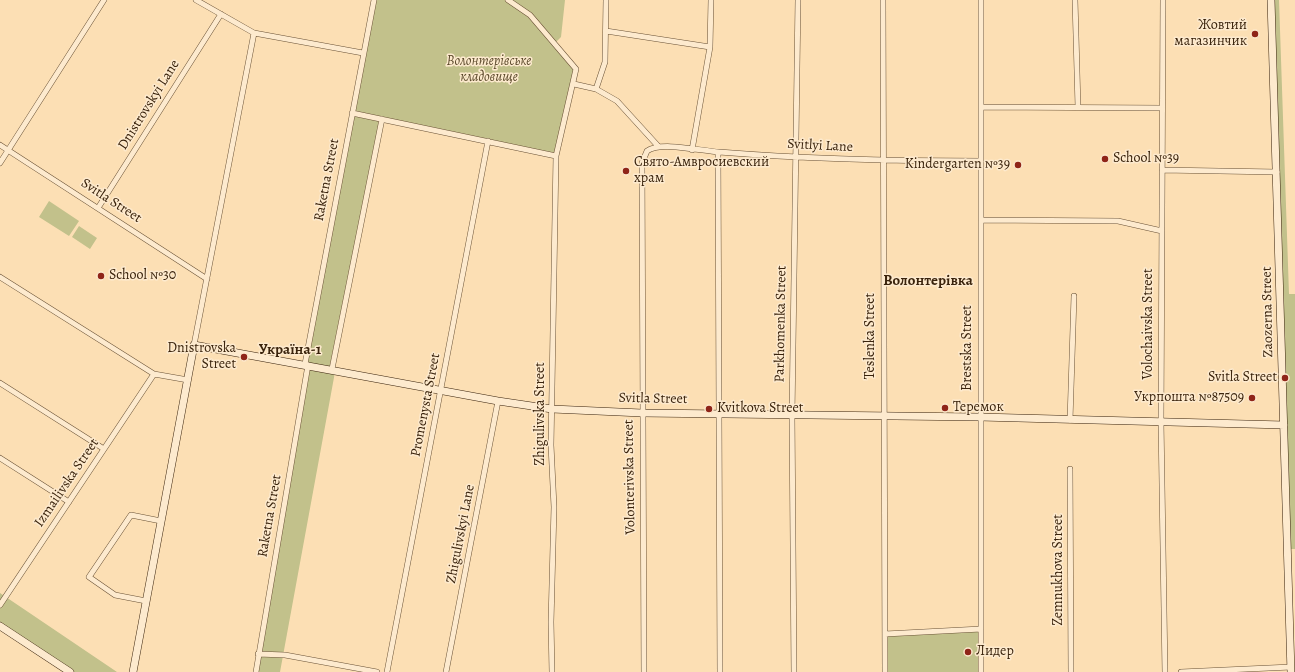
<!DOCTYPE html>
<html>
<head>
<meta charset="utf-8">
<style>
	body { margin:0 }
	canvas { display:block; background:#fcdfb4 }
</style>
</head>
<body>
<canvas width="1295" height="672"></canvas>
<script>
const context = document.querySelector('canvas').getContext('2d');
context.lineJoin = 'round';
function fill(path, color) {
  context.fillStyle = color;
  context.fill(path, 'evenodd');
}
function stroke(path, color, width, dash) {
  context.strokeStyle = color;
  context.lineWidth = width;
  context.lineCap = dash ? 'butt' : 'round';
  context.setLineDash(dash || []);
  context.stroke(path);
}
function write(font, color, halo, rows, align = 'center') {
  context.font = font + ' Alegreya,serif';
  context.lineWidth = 3;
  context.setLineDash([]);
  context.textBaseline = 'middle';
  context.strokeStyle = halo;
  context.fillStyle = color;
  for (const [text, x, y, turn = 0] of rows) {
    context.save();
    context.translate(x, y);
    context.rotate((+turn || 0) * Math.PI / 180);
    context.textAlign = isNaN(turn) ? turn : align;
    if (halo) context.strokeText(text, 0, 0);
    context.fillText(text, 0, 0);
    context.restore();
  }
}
fill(new Path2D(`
	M 374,0 L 565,0 L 561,37 L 555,43 L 576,69 L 556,156 L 380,119 L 329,370 L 335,372 L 280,672 L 258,672 L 307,363 Z
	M 1271,0 L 1279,0 L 1289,294 L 1295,294 L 1295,549 L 1288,549 Z
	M 49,201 L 79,221 L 69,236 L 39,217 Z
	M 79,226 L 97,238 L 90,249 L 72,237 Z
	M 0,593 L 117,672 L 72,672 L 0,624 Z
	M 980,630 L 980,672 L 886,672 L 886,636 Z`), '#c2c18b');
const street = new Path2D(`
	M 196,0 L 254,33 L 363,53
	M 508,0 L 530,15 L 576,69 L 556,156 L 551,445 L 554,507 L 551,622 L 552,672
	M 883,0 L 885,672
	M 1075,0 L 1078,107
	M 1163,0 L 1161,422 L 1165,672
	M 606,31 L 710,47
	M 574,84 L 596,89 L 617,101 L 658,146
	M 596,89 L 605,62 L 606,0
	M 981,107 L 1162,108
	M 352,113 L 556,156
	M 0,145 L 207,279
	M 692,150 L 710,47 L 711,0
	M 718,152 L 720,672
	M 0,163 L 104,0
	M 1162,170 L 1277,172
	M 98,208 L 221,14
	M 981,220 L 1118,221 L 1162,231
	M 0,277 L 154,374 L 188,380
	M 194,345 L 254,33
	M 305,364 L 374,0
	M 332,369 L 382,119
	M 0,383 L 104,449
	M 1070,420 L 1074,296
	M 0,458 L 69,502
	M 1070,469 L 1071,672
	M 146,601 L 115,595 L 89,577 L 131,515 L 161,521
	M 0,605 L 154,374
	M 885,634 L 981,629
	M 258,654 L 285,655 L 377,672
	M 256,672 L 308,365
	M 387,672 L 488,141
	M 446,672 L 498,401
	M 644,672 L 642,163 L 647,151 C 661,141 701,151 719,152 C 806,159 893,161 981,161
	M 794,672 L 792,415 L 798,0
	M 981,672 L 981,0
	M 1181,672 L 1291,667`);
const secondary = new Path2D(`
	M 1271,0 L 1291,672
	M 0,626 L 70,672
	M 133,672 L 194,345 L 498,401 L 552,409 L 642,413 L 980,417 L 1284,425`);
stroke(street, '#6a5236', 6);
stroke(secondary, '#3a230c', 8);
stroke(street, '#fdeace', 5);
stroke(secondary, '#fdeace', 7);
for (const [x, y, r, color] of [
	[1255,34,4,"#8f2418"],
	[1105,159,4,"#8f2418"],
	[1018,165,4,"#8f2418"],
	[626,171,4,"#8f2418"],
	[101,276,4,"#8f2418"],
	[244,357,4,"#8f2418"],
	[1285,378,4,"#8f2418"],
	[1252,398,4,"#8f2418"],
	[945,408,4,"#8f2418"],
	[709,409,4,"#8f2418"],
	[968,652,4,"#8f2418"]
]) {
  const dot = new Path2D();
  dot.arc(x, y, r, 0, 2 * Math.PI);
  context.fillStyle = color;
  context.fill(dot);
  stroke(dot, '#fdeace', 1.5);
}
write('14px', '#3a230c', '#fdeace', [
	["Жовтий",1247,26,"right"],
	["магазинчик",1247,42,"right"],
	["School №39",1113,159],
	["Свято-Амвросиевский",634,163],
	["храм",634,179],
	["Kindergarten №39",1010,165,"right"],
	["School №30",109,276],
	["Dnistrovska",236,349,"right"],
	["Street",236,365,"right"],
	["Svitla Street",1277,378,"right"],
	["Укрпошта №87509",1244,398,"right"],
	["Теремок",953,408],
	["Kvitkova Street",717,409],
	["Лидер",976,652]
], 'left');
write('italic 14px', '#5c4a2c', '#fdeace', [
	["Волонтерівське",489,62],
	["кладовище",489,78]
]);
write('14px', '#3a230c', '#fdeace', [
	["Dnistrovskyi Lane",149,105,-58],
	["Svitlyi Lane",820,146,3],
	["Raketna Street",327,180,-79],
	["Svitla Street",111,201,33],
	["Zaozerna Street",1268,312,-91],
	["Parkhomenka Street",781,324,-89],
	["Volochaivska Street",1149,324,-90],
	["Teslenka Street",871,336,-90],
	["Brestska Street",968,348,-90],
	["Svitla Street",653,399,1],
	["Promenysta Street",426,405,-79],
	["Zhigulivska Street",541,414,-90],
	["Volonterivska Street",630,477,-91],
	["Izmailivska Street",67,483,-56],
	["Raketna Street",270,516,-80],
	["Zhigulivskyi Lane",461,534,-79],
	["Zemnukhova Street",1059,570,-90]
]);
write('bold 15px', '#3a230c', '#fdeace', [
	["Волонтерівка",928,281],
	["Україна-1",290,350]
]);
</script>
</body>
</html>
